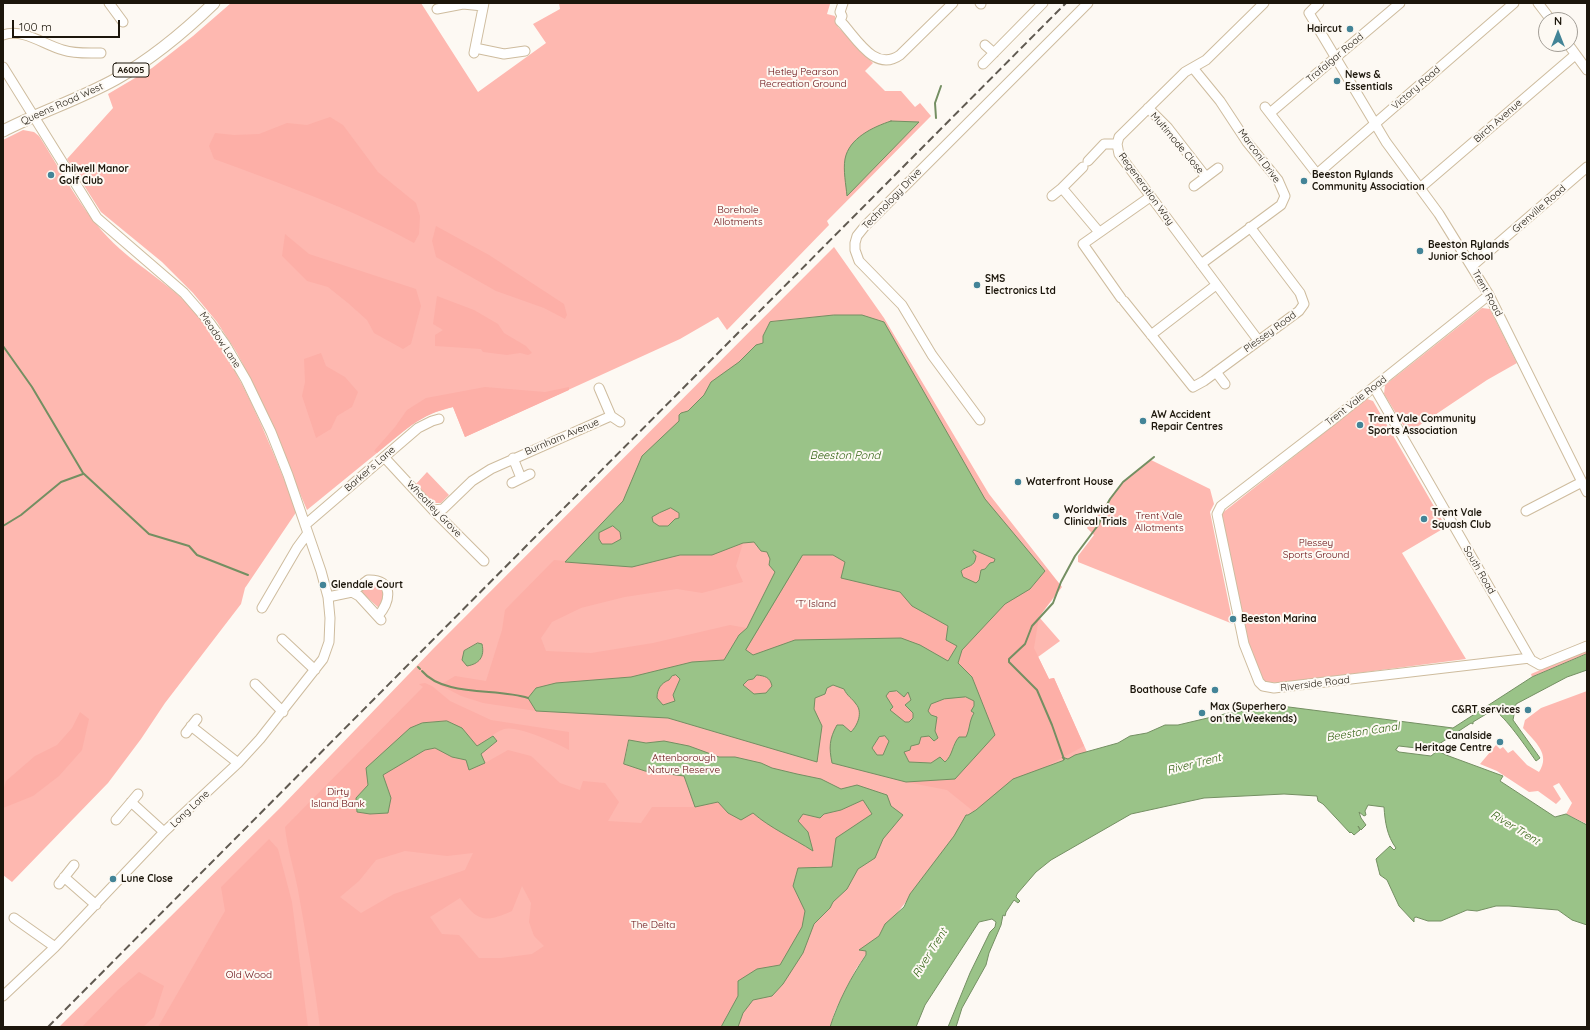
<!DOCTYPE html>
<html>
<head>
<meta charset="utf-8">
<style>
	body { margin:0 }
	#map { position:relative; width:1590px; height:1030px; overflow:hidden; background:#fdf9f3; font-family:Quicksand,sans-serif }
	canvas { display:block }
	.frame { position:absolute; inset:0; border:4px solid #1c160b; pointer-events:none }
	.north { position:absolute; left:1538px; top:12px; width:40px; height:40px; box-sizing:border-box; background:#fdf9f3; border:1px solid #a39e96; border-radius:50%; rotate:0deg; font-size:11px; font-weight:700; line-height:16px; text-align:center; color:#1c160b }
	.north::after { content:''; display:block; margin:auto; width:14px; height:18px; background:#438497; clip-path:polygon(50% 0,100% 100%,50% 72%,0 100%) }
	.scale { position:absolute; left:12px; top:20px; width:108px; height:18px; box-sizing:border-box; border:2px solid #1c160b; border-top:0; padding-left:5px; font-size:12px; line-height:14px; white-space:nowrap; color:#1c160b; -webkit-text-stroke:3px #fdf9f3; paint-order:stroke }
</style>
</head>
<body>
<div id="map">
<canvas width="1590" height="1030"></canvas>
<div class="frame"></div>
<div class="north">N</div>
<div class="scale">100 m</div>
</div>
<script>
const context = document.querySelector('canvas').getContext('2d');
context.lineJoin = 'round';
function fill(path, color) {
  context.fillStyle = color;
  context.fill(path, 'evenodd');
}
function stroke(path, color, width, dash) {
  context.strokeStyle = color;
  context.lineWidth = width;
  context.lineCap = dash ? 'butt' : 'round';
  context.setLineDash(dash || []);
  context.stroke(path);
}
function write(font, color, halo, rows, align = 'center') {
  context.font = font + ' Quicksand,sans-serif';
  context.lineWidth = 4;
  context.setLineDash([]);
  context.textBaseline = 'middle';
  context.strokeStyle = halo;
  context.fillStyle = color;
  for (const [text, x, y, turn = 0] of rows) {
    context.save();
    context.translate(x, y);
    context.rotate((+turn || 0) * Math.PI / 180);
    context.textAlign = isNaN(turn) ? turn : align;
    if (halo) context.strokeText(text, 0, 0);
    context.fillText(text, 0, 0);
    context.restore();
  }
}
fill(new Path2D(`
	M 231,3 L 421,3 L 478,92 L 546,43 L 533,24 L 560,9 L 559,3 L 830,4 L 827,14 L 835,16 L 838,27 L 873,63 L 865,71 L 885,91 L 901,91 L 915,107 L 920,103 L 931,116 L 827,221 L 829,225 L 727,330 L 718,317 L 680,339 L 465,437 L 453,407 L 432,413 L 415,422 L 307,510 L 253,384 L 237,353 L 217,322 L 193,293 L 162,262 L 101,212 L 67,159 L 113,108 L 108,94 L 152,68 L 193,36 Z
	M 23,130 L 34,132 L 39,136 C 64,175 85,218 120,249 C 146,272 177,289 200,317 C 244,374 270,445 297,511 L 245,588 L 241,604 L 165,703 L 141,739 L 108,783 L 12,882 L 3,875 L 3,140 Z
	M 834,247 L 884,318 L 989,494 L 1062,587 L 1039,617 L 1060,641 L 1038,657 L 1049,679 L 1054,678 L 1087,752 L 913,893 L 879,936 L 856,969 L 835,1011 L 830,1027 L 59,1027 L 281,807 L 432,650 Z
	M 1482,308 L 1490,309 L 1517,363 L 1487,380 L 1408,433 L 1384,394 L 1385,385 Z
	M 1367,399 L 1373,401 L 1446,527 L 1402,553 L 1466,659 L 1281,683 L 1266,682 C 1245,664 1227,547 1221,514 Z
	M 1151,460 L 1210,489 L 1214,504 L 1210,512 L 1233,624 L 1078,562 L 1078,556 L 1094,535 L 1087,528 L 1123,482 Z
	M 427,472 L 449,495 L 441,503 L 433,503 L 416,484 Z
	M 370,582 L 380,587 L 384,592 L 380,609 L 359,590 Z
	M 1587,650 L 1587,654 L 1532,677 L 1531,674 Z
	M 1587,691 L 1587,824 L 1566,814 L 1572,803 L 1559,783 L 1553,786 L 1561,799 L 1556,804 L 1538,791 L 1529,792 L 1497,771 L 1480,764 L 1496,745 L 1500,749 L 1503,747 L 1508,753 L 1513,750 L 1527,765 L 1539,772 C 1551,754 1535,742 1523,728 L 1525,720 L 1541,708 Z`), '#feb8b0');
fill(new Path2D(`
	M 330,117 L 343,125 L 378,172 L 416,203 L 420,216 L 419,234 L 414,243 C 353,209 279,183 214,159 L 209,146 L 215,133 L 234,135 L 259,134 L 287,123 L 307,125 Z
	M 436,226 L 489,255 L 564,304 L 567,315 L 565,319 L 544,308 L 496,291 L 436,257 L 432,241 Z
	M 285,234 L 309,254 L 416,289 L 421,306 L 411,344 L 403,349 L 374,333 L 367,320 L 348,303 L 328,287 L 307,281 L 282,256 Z
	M 437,296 L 474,310 L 498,324 L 504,333 L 526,346 L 532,353 L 528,355 L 520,353 L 507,355 L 483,352 L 481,349 L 435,346 L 435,335 L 443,330 L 433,324 Z
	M 321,353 L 326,366 L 345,377 L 358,392 L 352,407 L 337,416 L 331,429 L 316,438 L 302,396 L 305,382 L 304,359 Z
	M 485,387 L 545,392 L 569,387 L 569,390 L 465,437 L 453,407 C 422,413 401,433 377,453 L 374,451 L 395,427 L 407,410 L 426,398 Z
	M 671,508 L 680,513 L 680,518 L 675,519 L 668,526 L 659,526 L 653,522 L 652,518 L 659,513 Z
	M 613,526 L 620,532 L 621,539 L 612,544 L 602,544 L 599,539 L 599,533 Z
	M 743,543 L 736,566 L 743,582 L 702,593 L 677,589 L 625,597 L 581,608 L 552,622 L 541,638 L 546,651 L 591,653 L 653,643 L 730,625 L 747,628 L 739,635 L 724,660 L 692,662 L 631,677 L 556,683 L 536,688 L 528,698 L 536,711 L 483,703 L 461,696 L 440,685 L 455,676 L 486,681 L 502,630 L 505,610 L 554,560 L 632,567 L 680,555 L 712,555 Z
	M 974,550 L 995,559 L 994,562 C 990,563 981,570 979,574 C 978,578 979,580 976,584 L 962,577 L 961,571 L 972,566 L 975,563 Z
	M 803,555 L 833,555 L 845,562 L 841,577 L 900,592 L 912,606 L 948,626 L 957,646 L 948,661 L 920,645 L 795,640 L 753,655 L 746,650 Z
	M 1047,569 L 1061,586 L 1039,617 L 1034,648 L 1049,679 L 1054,678 L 1084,746 L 1008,787 L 973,811 L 947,790 L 906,782 L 955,779 L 995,735 L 972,677 L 957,663 L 962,650 L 1005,604 L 1030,589 Z
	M 676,675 L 680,679 L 673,695 L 676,701 L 663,705 L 657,698 C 657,689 661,683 669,680 L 672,676 Z
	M 757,675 C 765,676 770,677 772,686 L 766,693 L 754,694 L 743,685 Z
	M 425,683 L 432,686 L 450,701 L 491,720 L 569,732 L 569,750 C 557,743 517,725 504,729 C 495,732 485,741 477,746 L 462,728 L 422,723 L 366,768 L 368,785 L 356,798 L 391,798 L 383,775 L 424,750 L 435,748 L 452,757 L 466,760 L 470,770 L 485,763 L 508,750 L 531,756 L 560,783 L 580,790 L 583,781 L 605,783 L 619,802 L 608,821 L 641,823 L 652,807 L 695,807 L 718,802 L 728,813 L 753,813 C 770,828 793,838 812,850 L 808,832 L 798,821 L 803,814 C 824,819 845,808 863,800 L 872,815 L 836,838 L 833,867 L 817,866 L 793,886 C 796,893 804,904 805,912 C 806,930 789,951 780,965 L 757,969 L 727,1014 L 721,1027 L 320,1027 C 314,981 306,935 298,890 C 294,869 287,848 285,827 L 423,687 L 419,684 ZM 405,851 L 447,856 L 473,853 L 465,870 L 394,894 L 361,913 L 340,897 L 359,881 L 376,860 ZM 522,886 L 531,903 L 529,922 L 534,936 L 544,946 L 532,954 L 501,958 L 479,958 L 459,935 L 442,934 L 430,917 L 460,898 C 478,922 485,923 512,911 Z
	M 889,692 L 908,692 C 910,698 913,713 913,718 L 909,722 L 905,722 L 889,710 L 892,707 L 886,696 Z
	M 966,697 L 974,701 C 974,706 969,734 966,738 C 963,740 957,741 954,743 L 951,757 L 945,762 L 909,762 L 904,752 L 910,750 C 912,744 919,743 921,737 L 929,736 L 935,731 L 937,717 L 931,715 L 928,711 L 931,704 L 944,699 Z
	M 80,712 L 89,719 L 82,750 L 59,776 L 33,796 L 3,808 L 3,791 L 6,781 L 35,756 L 57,745 L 72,728 Z
	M 885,736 L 889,741 L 883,755 L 877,755 L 872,749 L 879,737 Z
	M 269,839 L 278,849 L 292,902 L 308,1027 L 158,1027 L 225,911 L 221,887 Z
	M 139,972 L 164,986 L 154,1017 L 143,1027 L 82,1027 L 118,990 Z`), '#fdafa7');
const water = new Path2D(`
	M 891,121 L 919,122 L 847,196 C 846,185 843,170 845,159 C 849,138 873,127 891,121 Z
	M 834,315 L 862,315 L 884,322 L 985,499 L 1045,571 L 1030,589 L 1005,604 L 962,650 L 958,663 L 972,677 L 995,735 L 955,779 L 906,782 L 832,763 C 829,748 829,739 837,725 L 843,725 L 851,732 C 858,725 863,712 856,704 C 852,698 847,696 844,689 L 833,685 L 827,688 L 825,694 L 815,698 L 814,709 L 822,726 L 817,762 L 668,718 L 536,711 L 528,698 L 536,688 L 556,683 L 631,677 L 692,662 L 724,660 L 739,635 L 747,628 L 775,572 L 769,565 L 770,559 L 767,552 L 761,551 L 754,542 L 743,543 L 712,555 L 680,555 L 632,567 L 565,562 L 623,501 L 642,456 L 679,421 L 679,415 L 681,413 L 688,411 L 704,395 L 711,382 L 739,362 L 756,345 L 763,343 L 763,336 L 770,322 ZM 671,508 L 679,513 L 679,518 L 675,519 L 668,526 L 659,526 L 653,522 L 652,517 L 659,513 ZM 613,526 L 620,532 L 621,539 L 612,544 L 602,544 L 599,539 L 599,533 ZM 974,550 L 995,559 L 994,562 L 990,563 L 985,569 L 981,570 L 979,580 L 976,583 L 963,577 L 961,571 C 967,565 975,568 976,556 L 973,552 ZM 803,555 L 833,555 L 845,562 L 841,578 L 900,592 L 912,606 L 948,626 L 946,640 L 957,646 L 948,661 L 920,645 L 901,638 L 795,640 L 753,655 L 746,650 ZM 676,675 L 680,679 L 673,695 L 675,701 L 663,705 L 657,698 C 657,689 661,683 669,680 L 672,676 ZM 757,675 C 765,676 770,677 772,686 L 766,693 L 754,694 L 743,685 L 748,680 L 753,679 ZM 897,691 L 904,697 L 908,692 L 911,700 L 905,705 L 913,713 L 913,718 L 909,722 L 905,722 L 890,710 L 893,707 L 886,696 L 889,692 ZM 966,697 L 974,701 L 974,706 L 971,711 L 974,713 C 969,721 970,729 966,737 L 959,737 C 952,745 953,755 945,762 L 940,757 L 931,763 L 909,762 L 904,752 L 910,750 L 911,746 L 919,744 L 921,737 L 929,736 L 934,741 L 938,738 L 935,731 L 937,717 L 931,715 L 928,711 L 931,704 L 944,699 ZM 885,736 L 889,741 L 883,755 L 877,755 L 872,748 L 879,737 Z
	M 478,643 L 482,644 C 485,657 479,664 467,666 L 462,660 L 464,651 Z
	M 1587,654 L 1587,670 L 1567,677 L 1516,704 L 1513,720 L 1540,758 L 1536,761 C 1528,750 1504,714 1493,710 L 1473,722 L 1473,724 L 1471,723 L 1436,746 L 1440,752 L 1446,755 L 1503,776 L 1500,781 L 1555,817 L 1566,814 L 1587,825 L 1587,925 L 1572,920 L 1558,910 L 1509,906 L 1496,906 L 1477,911 L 1467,910 L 1441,921 L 1428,921 L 1416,917 L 1414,918 L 1414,922 L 1399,906 L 1387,880 L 1380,875 L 1376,859 L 1390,846 L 1394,850 L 1396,848 C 1387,836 1385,822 1384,807 L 1368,805 L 1365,811 L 1366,815 L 1364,816 L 1359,812 L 1361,818 L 1366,825 L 1361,830 L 1358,826 L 1360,830 L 1354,835 L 1351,832 L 1350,833 L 1323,804 L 1318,801 L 1317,796 L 1284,794 L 1204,798 L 1131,814 L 1051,860 L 1036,872 L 1017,894 L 1016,897 L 1020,901 L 1018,903 L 1014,900 L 1006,912 L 1005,916 L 1003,915 L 1001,925 L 989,953 L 986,965 L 962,1008 L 956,1027 L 948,1027 L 970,973 L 990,932 L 995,927 L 996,922 L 992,919 L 979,922 L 925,1005 L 916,1027 L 830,1027 C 838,1002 851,977 866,955 L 866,951 L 859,950 L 879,936 L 885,924 L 904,907 L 910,894 L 954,836 L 966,815 L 968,815 L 976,810 L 1013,779 L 1062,761 L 1064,760 L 1062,757 L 1068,759 L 1075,755 L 1118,743 L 1130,736 L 1147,733 L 1165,725 L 1178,725 L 1233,712 L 1232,709 L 1234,708 L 1237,712 L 1281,706 L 1453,728 L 1532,677 ZM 1399,746 L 1434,750 L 1436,752 L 1431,756 L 1399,752 L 1396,750 Z
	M 447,721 L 462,728 L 477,746 L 493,736 L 497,741 L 481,754 L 485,763 L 469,770 L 466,760 L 452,757 L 435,748 L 425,750 L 383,775 L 391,798 L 388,813 L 370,814 L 357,812 L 356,798 L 368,785 L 366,768 L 410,728 L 422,723 Z
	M 629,740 L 646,743 L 664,741 L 689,746 L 719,757 L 735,757 L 761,763 L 772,768 L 797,774 L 821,779 L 841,789 L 857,785 L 887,795 L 891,806 L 903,815 L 883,839 L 875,858 L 858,869 L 847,889 L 833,902 L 830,908 L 814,924 L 803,953 L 783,984 L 772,996 L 753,1000 L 743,1013 L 738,1027 L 721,1027 L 738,996 L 738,981 L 757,969 L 780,965 L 802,927 L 805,911 L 793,886 L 798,868 L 832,867 L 836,838 L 872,814 L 863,800 L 841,810 L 824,814 L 820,818 L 803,814 L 798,821 L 808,832 L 813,851 C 793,838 770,828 753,813 L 741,820 L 728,813 L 718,802 L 695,807 L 684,776 L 645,771 L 624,764 Z`);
fill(water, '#9ac388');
stroke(water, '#748f62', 1);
stroke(new Path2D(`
	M 936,118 L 935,103 L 941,86
	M 3,346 L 32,387 L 83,473 L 149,534 L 189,546 L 197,555 L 248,575
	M 3,526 L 21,515 L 61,482 L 83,474
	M 418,667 L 420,669
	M 422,671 C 444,697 497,688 528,698
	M 1064,759 L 1052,725 L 1037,690 L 1009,662 L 1009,659 L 1025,644 L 1032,626 L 1053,603 L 1061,582 L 1075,556 L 1099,524 L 1103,512 L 1110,499 L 1123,482 L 1154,457`), '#748f62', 2);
const minor = new Path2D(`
	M 109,3 L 123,22
	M 843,3 L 840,12 L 842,16 L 840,21 L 843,24 C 858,41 876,72 900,55 L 953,3
	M 980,3 L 981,4
	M 1319,3 L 1309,13 L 1386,142 L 1439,214 L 1489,295 L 1587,492
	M 1538,3 L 1551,20
	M 437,9 L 463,4 L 483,6
	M 3,35 C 24,28 44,45 63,50 C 75,54 88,53 101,53
	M 1568,44 L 1587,70
	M 985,45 L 994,53
	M 475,48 L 504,54 L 525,51
	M 474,53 L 484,3
	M 983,64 L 1043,3
	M 3,67 L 97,218 L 184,293 L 210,323 L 225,344 L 246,380 L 271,432 L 288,475 L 321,571 L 328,597 L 330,618 L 329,642 L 323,659 L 260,739 L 238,763 L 164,832 L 55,947 L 3,996
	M 1193,68 L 1220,101 L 1247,142 L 1278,180 L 1285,196 L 1281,205 L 1201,264
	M 1265,107 L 1317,174 L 1514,3
	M 1148,108 L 1168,128 L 1206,177 L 1194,186
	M 1270,113 L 1400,3
	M 1088,161 L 1104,144 L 1117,144
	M 1206,177 L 1218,168
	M 1062,188 L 1083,167
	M 1420,188 L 1575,55
	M 1052,196 L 1062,188 L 1099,232
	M 1472,266 L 1587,167
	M 1489,295 L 1330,422 L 1221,506 L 1217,514 L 1244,644 L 1259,682 L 1263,686 L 1274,688 L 1530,658
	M 1121,298 L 1083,244 L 1150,197
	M 1124,301 L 1193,387 L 1204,381 L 1299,311 L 1304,304 L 1300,293 L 1250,227
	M 1151,335 L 1216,285
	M 1258,340 L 1119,154 L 1117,144 L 1119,137 L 1185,72 L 1206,60 L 1264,3
	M 1216,372 L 1225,384
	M 1374,387 L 1531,660 L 1540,665 L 1587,646
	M 599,388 L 611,416 L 620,422
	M 980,420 L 932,355 L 902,305 L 859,261 L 855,250 L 855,243 L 857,236 L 865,226 L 1088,3
	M 384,457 L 433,510 L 484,561
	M 513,458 L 521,478
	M 512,483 L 530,474
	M 433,510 L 443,509 L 472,481 L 491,469 L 611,416
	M 1526,511 L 1582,482
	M 305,525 L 418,428 L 432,421 L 439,419
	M 352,592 L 368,580 C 394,579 391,601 378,616
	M 328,597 L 352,592 L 359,596 L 381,620
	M 262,608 L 297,548 L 308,533
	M 282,639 L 315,670
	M 255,684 L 283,712
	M 191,726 L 238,763
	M 186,733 L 197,719
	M 131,802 L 164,832
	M 116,820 L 138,794
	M 64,877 L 96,905
	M 59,884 L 74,865
	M 14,918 L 55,947`);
const major = new Path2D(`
	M 3,131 C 40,112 80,99 116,79 C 153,58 184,32 214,3`);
stroke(minor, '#cebc9e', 11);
stroke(major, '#cebc9e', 13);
stroke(minor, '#fff', 9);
stroke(major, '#fff', 11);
stroke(new Path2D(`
	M 48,1027 L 1066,3`), '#605a51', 2, [8, 4]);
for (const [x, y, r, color] of [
	[1350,29,4,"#438497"],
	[1337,81,4,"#438497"],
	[51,175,4,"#438497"],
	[1304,181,4,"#438497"],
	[1420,251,4,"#438497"],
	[977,285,4,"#438497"],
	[1143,421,4,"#438497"],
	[1360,425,4,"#438497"],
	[1018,482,4,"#438497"],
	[1056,516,4,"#438497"],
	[1424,519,4,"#438497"],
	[323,585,4,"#438497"],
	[1233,619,4,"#438497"],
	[1215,690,4,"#438497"],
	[1528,710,4,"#438497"],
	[1202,713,4,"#438497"],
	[1500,742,4,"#438497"],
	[113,879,4,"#438497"]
]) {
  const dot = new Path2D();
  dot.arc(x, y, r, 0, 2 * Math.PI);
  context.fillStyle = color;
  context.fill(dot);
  stroke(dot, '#fdf9f3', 1.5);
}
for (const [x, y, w] of [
	[131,70,36]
]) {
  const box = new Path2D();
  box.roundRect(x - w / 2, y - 7, w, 14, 3);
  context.fillStyle = '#fdf9f3';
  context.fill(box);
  stroke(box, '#1c160b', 1);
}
write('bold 9px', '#1c160b', null, [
	["A6005",131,70]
]);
write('bold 10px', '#1c160b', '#fdf9f3', [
	["Haircut",1342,29,"right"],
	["News &",1345,75],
	["Essentials",1345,87],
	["Chilwell Manor",59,169],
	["Golf Club",59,181],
	["Beeston Rylands",1312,175],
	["Community Association",1312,187],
	["Beeston Rylands",1428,245],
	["Junior School",1428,257],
	["SMS",985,279],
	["Electronics Ltd",985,291],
	["AW Accident",1151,415],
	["Repair Centres",1151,427],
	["Trent Vale Community",1368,419],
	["Sports Association",1368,431],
	["Waterfront House",1026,482],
	["Worldwide",1064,510],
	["Clinical Trials",1064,522],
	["Trent Vale",1432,513],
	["Squash Club",1432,525],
	["Glendale Court",331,585],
	["Beeston Marina",1241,619],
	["Boathouse Cafe",1207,690,"right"],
	["Max (Superhero",1210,707],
	["on the Weekends)",1210,719],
	["C&RT services",1520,710,"right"],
	["Canalside",1492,736,"right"],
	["Heritage Centre",1492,748,"right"],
	["Lune Close",121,879]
], 'left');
write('10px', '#1c160b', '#fdf9f3', [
	["Trafalgar Road",1335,58,-40],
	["Victory Road",1416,88,-41],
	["Queens Road West",62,104,-24],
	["Birch Avenue",1498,121,-41],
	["Multimode Close",1177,143,50],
	["Marconi Drive",1259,156,54],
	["Regeneration Way",1146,189,54],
	["Technology Drive",892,199,-46],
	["Grenville Road",1539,209,-41],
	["Trent Road",1487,293,61],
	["Plessey Road",1270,332,-36],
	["Meadow Lane",220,340,56],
	["Trent Vale Road",1356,401,-38],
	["Burnham Avenue",562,437,-23],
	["Barker's Lane",370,469,-41],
	["Wheatley Grove",434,509,46],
	["South Road",1479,570,60],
	["Riverside Road",1315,684,-7],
	["Long Lane",190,809,-43]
]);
write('10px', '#64080d', '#fdf9f3', [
	["Hetley Pearson",803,72],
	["Recreation Ground",803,84],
	["Borehole",738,210],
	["Allotments",738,222],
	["Trent Vale",1159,516],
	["Allotments",1159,528],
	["Plessey",1316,543],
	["Sports Ground",1316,555],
	["'T' Island",816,604],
	["Attenborough",684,758],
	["Nature Reserve",684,770],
	["Dirty",338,792],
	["Island Bank",338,804],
	["The Delta",653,925],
	["Old Wood",249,975]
]);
write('italic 11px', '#316211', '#fdf9f3', [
	["Beeston Pond",845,456],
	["Beeston Canal",1363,732,-9],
	["River Trent",1194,764,-14],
	["River Trent",1515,828,31],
	["River Trent",930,953,-58]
]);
</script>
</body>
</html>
